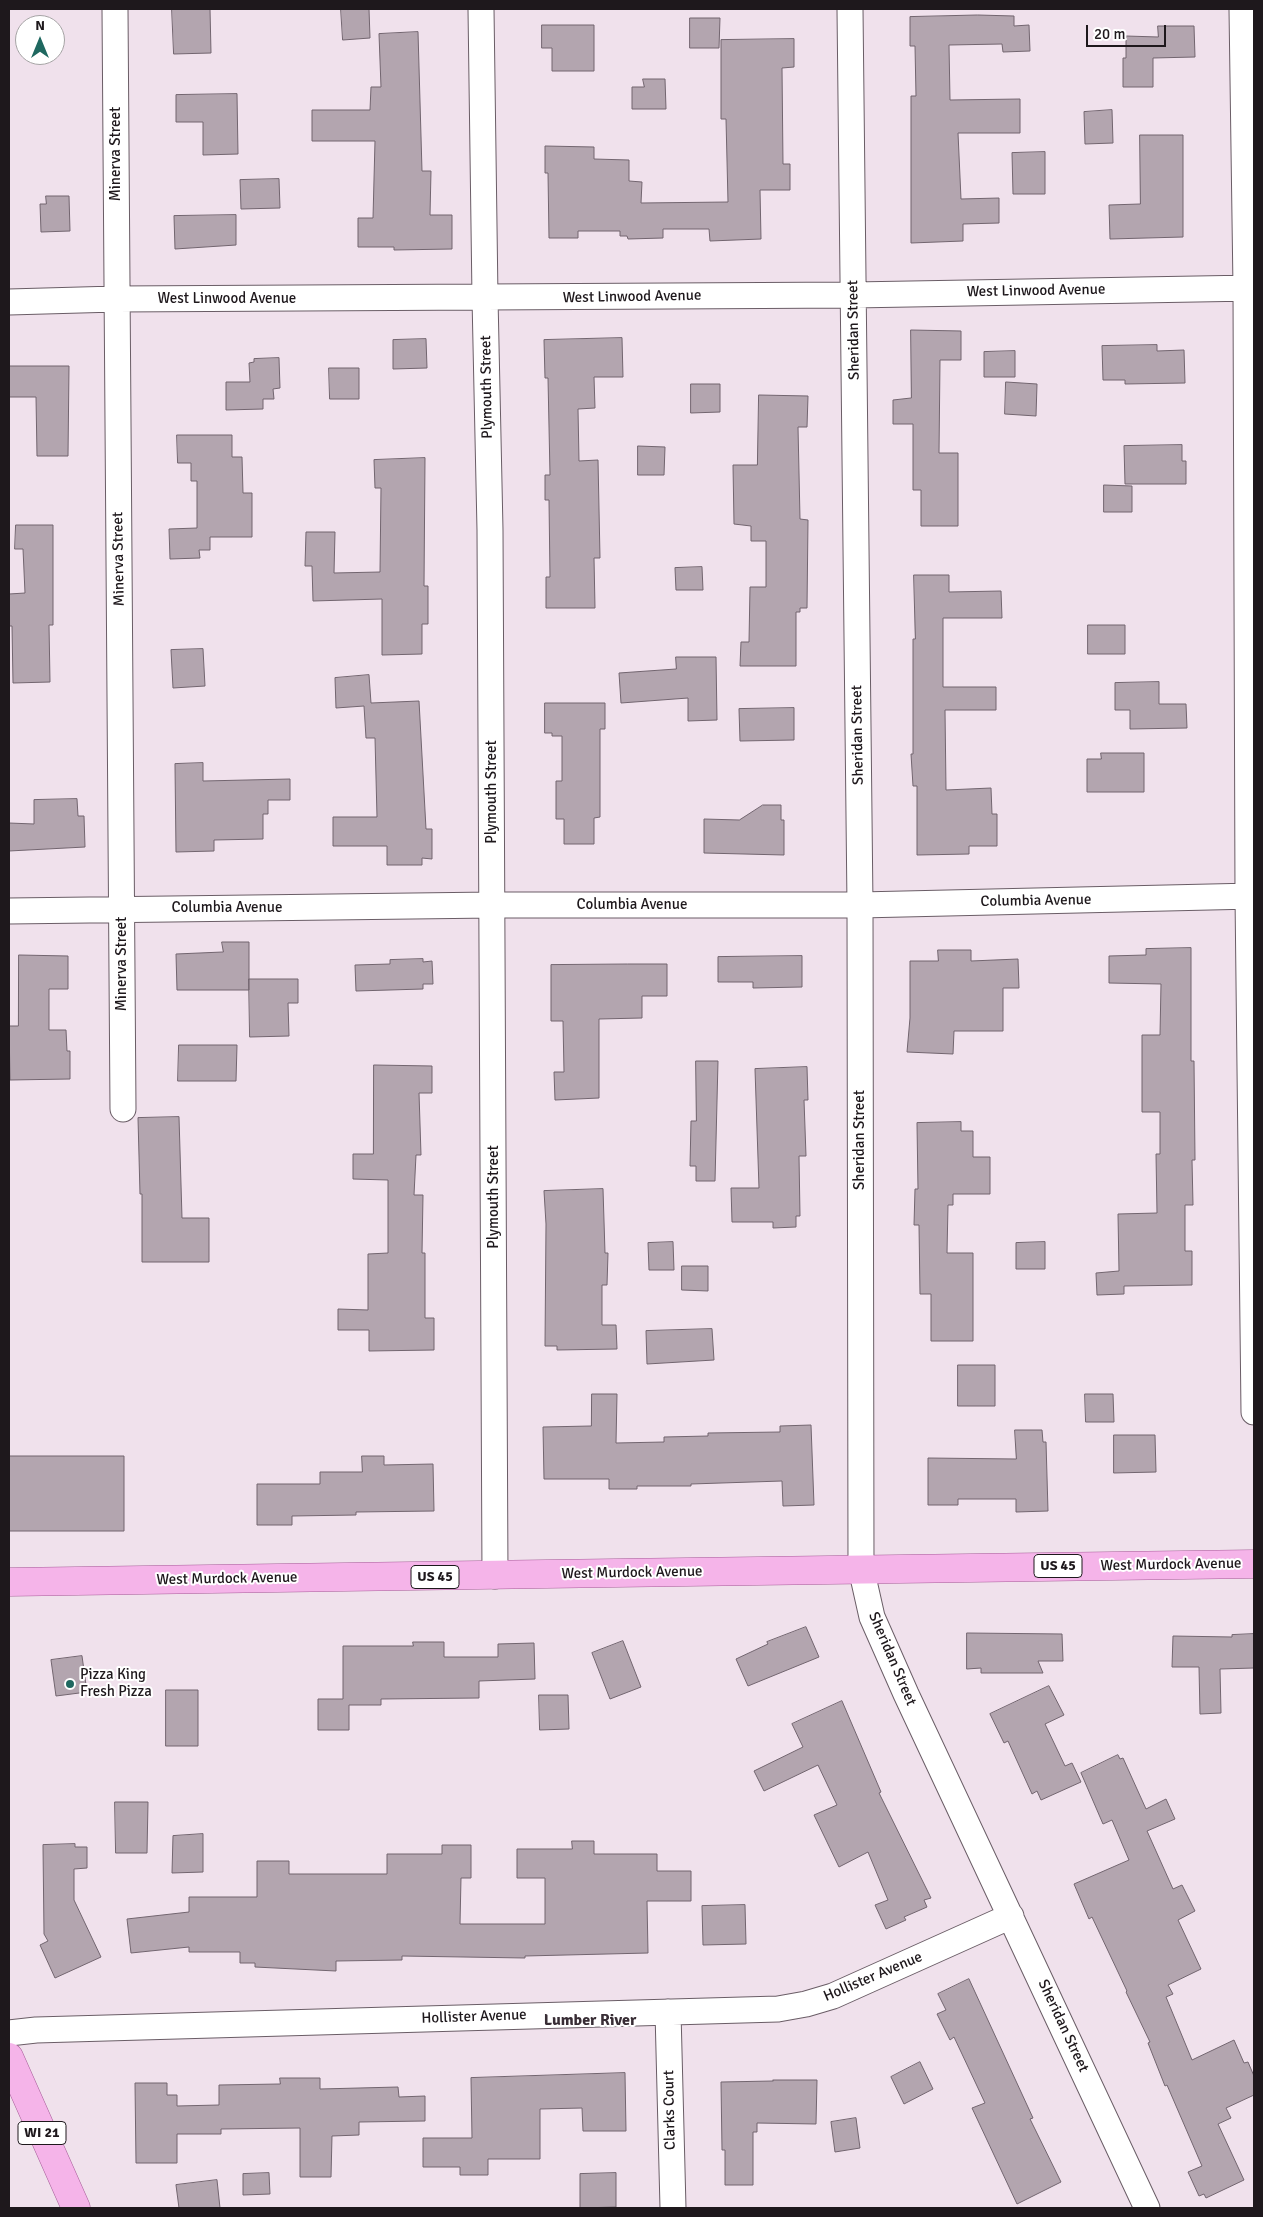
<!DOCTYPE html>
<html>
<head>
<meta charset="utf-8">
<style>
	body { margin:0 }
	#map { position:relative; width:1263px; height:2217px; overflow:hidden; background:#f0e1ec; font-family:Signika,sans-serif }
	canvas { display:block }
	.frame { position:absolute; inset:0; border:10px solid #1e181c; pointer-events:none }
	.north { position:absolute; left:15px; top:15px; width:50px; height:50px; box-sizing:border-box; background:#fff; border:1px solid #a5a3a4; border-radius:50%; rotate:0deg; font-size:14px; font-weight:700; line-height:20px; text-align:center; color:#1e181c }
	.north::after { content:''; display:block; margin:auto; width:18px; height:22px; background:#1f6860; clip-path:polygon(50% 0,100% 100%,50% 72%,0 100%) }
	.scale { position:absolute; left:1086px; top:25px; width:80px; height:22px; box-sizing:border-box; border:2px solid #1e181c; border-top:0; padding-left:6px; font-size:15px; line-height:18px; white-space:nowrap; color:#1e181c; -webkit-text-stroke:4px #fff; paint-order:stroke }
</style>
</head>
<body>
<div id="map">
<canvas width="1263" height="2217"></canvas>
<div class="frame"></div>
<div class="north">N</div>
<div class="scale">20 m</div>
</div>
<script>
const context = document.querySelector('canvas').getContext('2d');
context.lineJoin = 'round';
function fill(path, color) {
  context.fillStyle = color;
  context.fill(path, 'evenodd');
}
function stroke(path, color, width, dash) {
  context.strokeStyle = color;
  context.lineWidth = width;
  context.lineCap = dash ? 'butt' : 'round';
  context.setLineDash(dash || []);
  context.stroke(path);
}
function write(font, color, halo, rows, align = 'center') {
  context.font = font + ' Signika,sans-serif';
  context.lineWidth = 4;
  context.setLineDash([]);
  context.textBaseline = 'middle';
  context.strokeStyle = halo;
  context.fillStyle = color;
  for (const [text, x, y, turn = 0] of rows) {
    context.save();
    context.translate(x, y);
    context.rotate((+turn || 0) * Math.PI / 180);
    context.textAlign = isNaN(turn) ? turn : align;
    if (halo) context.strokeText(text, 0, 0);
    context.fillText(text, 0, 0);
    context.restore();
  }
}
const building = new Path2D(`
	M 172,9 L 210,9 L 211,53 L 174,54 Z
	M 341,9 L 369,9 L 370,38 L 343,40 Z
	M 978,15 L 1014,16 L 1014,26 L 1029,25 L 1030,51 L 1003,52 L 1002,44 L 949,45 L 950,100 L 1020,99 L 1020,133 L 958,133 L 961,199 L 999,198 L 999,223 L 963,224 L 963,241 L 911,243 L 911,96 L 916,96 L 915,46 L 910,46 L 910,17 Z
	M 690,18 L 720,18 L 719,48 L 690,48 Z
	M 542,25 L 594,25 L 594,71 L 552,71 L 552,48 L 542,48 Z
	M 1158,26 L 1194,26 L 1195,57 L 1153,58 L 1153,87 L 1123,87 L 1123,58 L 1126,58 L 1126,36 L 1158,37 Z
	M 418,32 L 422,171 L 431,171 L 430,215 L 452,215 L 452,249 L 394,250 L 394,247 L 358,247 L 358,218 L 373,218 L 375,141 L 312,141 L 312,110 L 370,110 L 371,87 L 381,87 L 379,34 Z
	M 794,39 L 794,67 L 782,68 L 783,164 L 790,164 L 790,190 L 760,190 L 761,239 L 710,241 L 709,229 L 663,229 L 663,238 L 628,239 L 627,236 L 620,236 L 620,231 L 578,231 L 578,238 L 549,238 L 548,173 L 545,173 L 545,146 L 594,147 L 594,159 L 629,160 L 629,181 L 642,182 L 641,203 L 728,202 L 726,119 L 721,119 L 721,40 Z
	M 643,79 L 665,79 L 666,109 L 632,109 L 632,87 L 644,87 Z
	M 237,94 L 238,154 L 203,155 L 203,122 L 176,122 L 176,95 Z
	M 1112,110 L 1113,143 L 1085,144 L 1084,112 Z
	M 1140,135 L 1183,135 L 1183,237 L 1110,239 L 1109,205 L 1140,204 Z
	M 1045,152 L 1045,194 L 1013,194 L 1012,153 Z
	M 279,179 L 280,208 L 241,209 L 240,180 Z
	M 46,196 L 69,196 L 70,231 L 41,232 L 40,204 L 46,204 Z
	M 236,215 L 236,245 L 175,249 L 174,216 Z
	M 911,330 L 961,331 L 961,360 L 940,360 L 939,453 L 958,453 L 958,526 L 921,526 L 921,490 L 913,490 L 913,424 L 893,424 L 893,400 L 911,398 Z
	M 622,338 L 623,377 L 594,377 L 595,408 L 578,409 L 579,461 L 598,460 L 600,558 L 594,558 L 595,608 L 546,608 L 546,577 L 550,577 L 549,500 L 545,500 L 545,475 L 550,475 L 548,378 L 545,378 L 544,340 Z
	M 426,339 L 427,368 L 393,369 L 393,340 Z
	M 1157,345 L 1157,351 L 1184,350 L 1185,383 L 1125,384 L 1125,380 L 1103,380 L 1102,346 Z
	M 1015,351 L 1015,377 L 984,377 L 984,352 Z
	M 279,358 L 280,388 L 273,389 L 274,399 L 263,399 L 263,409 L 226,410 L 226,382 L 250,382 L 249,363 L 254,362 L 254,359 Z
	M 9,366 L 69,366 L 68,456 L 37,456 L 36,397 L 9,397 Z
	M 329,368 L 359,368 L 359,399 L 330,399 Z
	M 1006,382 L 1037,384 L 1036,416 L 1005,414 Z
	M 691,384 L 720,384 L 720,412 L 691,413 Z
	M 759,395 L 808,396 L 807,427 L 798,427 L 800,519 L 808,520 L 807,608 L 800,608 L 800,612 L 796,612 L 796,666 L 740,666 L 741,642 L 749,642 L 750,587 L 766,587 L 766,541 L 751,541 L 751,526 L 734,524 L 733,465 L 757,465 Z
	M 177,435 L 232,435 L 232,457 L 242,457 L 243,493 L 252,493 L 252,537 L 210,537 L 210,550 L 199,550 L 200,558 L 170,559 L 169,529 L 197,528 L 197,481 L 191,481 L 191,463 L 178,463 Z
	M 1182,445 L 1182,461 L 1186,461 L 1186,484 L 1125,484 L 1124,446 Z
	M 638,446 L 665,447 L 664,475 L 638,475 Z
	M 425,458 L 424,586 L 428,586 L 428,624 L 422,624 L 422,654 L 382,655 L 382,599 L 313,601 L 312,566 L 305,566 L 306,532 L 335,532 L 334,573 L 380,572 L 381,488 L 375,488 L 374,460 Z
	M 1104,485 L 1132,486 L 1132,512 L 1104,512 Z
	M 16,525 L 53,525 L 53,625 L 49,625 L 50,682 L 13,683 L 12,626 L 9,626 L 9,594 L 25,593 L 23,549 L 15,549 Z
	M 702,567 L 703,590 L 676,590 L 675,568 Z
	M 914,575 L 949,575 L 949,592 L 1001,591 L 1002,618 L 943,618 L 943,687 L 996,687 L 996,710 L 945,710 L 946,790 L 991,788 L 992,814 L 997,814 L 997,846 L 969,846 L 969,854 L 917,855 L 917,786 L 913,786 L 911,754 L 913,754 L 913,639 L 915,639 Z
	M 1088,625 L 1125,625 L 1125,654 L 1088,654 Z
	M 203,649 L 205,686 L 173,688 L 171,650 Z
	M 676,657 L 716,657 L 717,720 L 688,721 L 688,698 L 621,703 L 619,673 L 676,669 Z
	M 369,675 L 371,703 L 419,701 L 426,829 L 432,829 L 432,859 L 422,858 L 422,865 L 387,865 L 387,846 L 333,846 L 333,817 L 377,817 L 375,738 L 366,738 L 364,706 L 336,708 L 335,678 Z
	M 1159,682 L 1159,704 L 1186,704 L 1187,728 L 1130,729 L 1130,710 L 1115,710 L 1115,683 Z
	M 545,703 L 605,703 L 605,729 L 600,729 L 600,817 L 594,818 L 594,844 L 564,844 L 564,819 L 556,819 L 556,781 L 562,781 L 562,736 L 552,736 L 552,733 L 545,733 Z
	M 794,708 L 794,740 L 740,741 L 739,709 Z
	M 1101,753 L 1144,753 L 1144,792 L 1087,792 L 1087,759 L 1101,759 Z
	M 203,763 L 203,781 L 290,779 L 290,800 L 268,800 L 268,814 L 263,814 L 263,839 L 214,840 L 214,851 L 176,852 L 175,764 Z
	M 77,799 L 78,816 L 84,816 L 85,847 L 9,851 L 9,823 L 34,824 L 34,800 Z
	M 763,805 L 781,805 L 781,820 L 784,820 L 784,855 L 704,853 L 704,819 L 739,820 Z
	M 222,942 L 249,942 L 249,990 L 177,990 L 176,954 L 223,952 Z
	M 1191,948 L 1191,1061 L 1194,1061 L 1195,1160 L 1192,1160 L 1193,1205 L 1185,1205 L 1185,1251 L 1192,1251 L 1192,1285 L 1124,1286 L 1124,1294 L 1097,1295 L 1096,1273 L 1119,1271 L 1118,1214 L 1157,1213 L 1156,1154 L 1160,1154 L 1160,1112 L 1142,1112 L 1142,1035 L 1160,1035 L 1161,984 L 1109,983 L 1109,956 L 1146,955 L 1146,949 Z
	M 938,950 L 971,950 L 971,961 L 1018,959 L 1019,988 L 1003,988 L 1003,1031 L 954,1031 L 953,1054 L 907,1052 L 910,1018 L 910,961 L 938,961 Z
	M 19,955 L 68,956 L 68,989 L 49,989 L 49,1030 L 66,1030 L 67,1051 L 70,1051 L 70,1079 L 10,1080 L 9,1026 L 18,1026 Z
	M 802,956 L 802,987 L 753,988 L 753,982 L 718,982 L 718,957 Z
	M 423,959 L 423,962 L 432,961 L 433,984 L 423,984 L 423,989 L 356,991 L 355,965 L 390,964 L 390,960 Z
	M 628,964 L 667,964 L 667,996 L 642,996 L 642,1018 L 599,1019 L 599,1098 L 555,1100 L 554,1072 L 564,1072 L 563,1021 L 551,1021 L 551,965 Z
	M 249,979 L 298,979 L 298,1003 L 288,1003 L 289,1036 L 250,1037 Z
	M 179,1045 L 237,1045 L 236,1081 L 178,1081 Z
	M 696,1061 L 718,1061 L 715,1181 L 696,1181 L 696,1166 L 690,1166 L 691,1121 L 696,1121 Z
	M 374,1065 L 432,1066 L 432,1093 L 419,1093 L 421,1155 L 416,1155 L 414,1195 L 423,1195 L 422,1253 L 425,1253 L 425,1318 L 434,1318 L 434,1350 L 369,1351 L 369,1330 L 338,1330 L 338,1309 L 368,1310 L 368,1254 L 388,1253 L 388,1180 L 353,1179 L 353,1154 L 373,1154 Z
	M 807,1067 L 808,1100 L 804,1100 L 806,1156 L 799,1156 L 800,1216 L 796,1216 L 796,1227 L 773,1228 L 773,1222 L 732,1222 L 731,1188 L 759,1188 L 755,1069 Z
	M 179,1117 L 182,1218 L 209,1218 L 209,1262 L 142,1262 L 142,1194 L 140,1194 L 138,1118 Z
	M 961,1122 L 961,1131 L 973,1131 L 973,1157 L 990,1157 L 990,1194 L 953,1194 L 953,1205 L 948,1205 L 947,1253 L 973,1253 L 973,1341 L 931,1341 L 931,1294 L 920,1294 L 919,1225 L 914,1225 L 915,1189 L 918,1189 L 917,1123 Z
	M 603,1189 L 605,1253 L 608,1253 L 607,1285 L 602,1285 L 602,1325 L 616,1325 L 617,1349 L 557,1350 L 557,1346 L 545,1346 L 546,1224 L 544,1191 Z
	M 673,1242 L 674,1270 L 649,1270 L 648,1243 Z
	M 1045,1242 L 1045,1269 L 1016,1269 L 1016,1243 Z
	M 682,1266 L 708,1266 L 708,1291 L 682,1290 Z
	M 712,1329 L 714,1360 L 647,1364 L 646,1331 Z
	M 958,1365 L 995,1365 L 995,1406 L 958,1406 Z
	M 592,1394 L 617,1394 L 616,1443 L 664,1442 L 664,1437 L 708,1436 L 708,1433 L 780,1432 L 780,1426 L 811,1425 L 814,1505 L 783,1506 L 782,1481 L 691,1484 L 691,1486 L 637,1486 L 637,1489 L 609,1489 L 609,1479 L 544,1479 L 543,1427 L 591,1426 Z
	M 1085,1394 L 1113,1394 L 1114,1422 L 1086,1422 Z
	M 1015,1430 L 1042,1430 L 1043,1442 L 1046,1442 L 1048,1511 L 1016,1512 L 1016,1499 L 958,1499 L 958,1505 L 928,1505 L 928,1458 L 1016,1459 Z
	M 1114,1435 L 1155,1435 L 1156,1472 L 1114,1473 Z
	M 9,1456 L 124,1456 L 124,1531 L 9,1531 Z
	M 362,1456 L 384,1456 L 384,1465 L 433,1464 L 434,1511 L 356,1512 L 356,1515 L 292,1516 L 292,1525 L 257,1525 L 257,1484 L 320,1484 L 320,1472 L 362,1472 Z
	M 806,1627 L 819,1657 L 748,1686 L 736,1659 L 768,1644 L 767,1642 Z
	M 967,1633 L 1062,1634 L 1063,1661 L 1038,1661 L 1043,1673 L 981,1673 L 981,1668 L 967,1669 Z
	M 1254,1634 L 1254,1668 L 1220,1669 L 1221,1713 L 1200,1714 L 1199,1667 L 1172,1667 L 1173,1636 L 1232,1637 L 1232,1635 Z
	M 623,1641 L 641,1687 L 610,1699 L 592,1653 Z
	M 413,1642 L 444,1642 L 444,1657 L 498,1657 L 498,1644 L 534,1643 L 535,1679 L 479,1681 L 479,1698 L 381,1699 L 381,1705 L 349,1705 L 349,1730 L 318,1730 L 318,1699 L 343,1699 L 343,1646 L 413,1646 Z
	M 82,1656 L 87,1692 L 56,1696 L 51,1660 Z
	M 1049,1686 L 1064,1715 L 1045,1724 L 1065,1766 L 1072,1763 L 1081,1782 L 1041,1800 L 1037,1791 L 1032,1794 L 1008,1741 L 1004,1743 L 990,1714 Z
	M 166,1690 L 198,1690 L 198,1746 L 166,1746 Z
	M 539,1695 L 568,1695 L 569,1729 L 540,1730 Z
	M 842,1701 L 881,1792 L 879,1793 L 931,1898 L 924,1900 L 927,1907 L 904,1917 L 906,1920 L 886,1929 L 875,1905 L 888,1900 L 868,1852 L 839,1867 L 814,1815 L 837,1805 L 818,1765 L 764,1791 L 754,1771 L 803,1747 L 792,1724 Z
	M 1118,1755 L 1120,1759 L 1123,1758 L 1146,1809 L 1166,1799 L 1175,1819 L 1147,1831 L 1173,1889 L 1182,1885 L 1195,1911 L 1178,1920 L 1201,1969 L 1168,1985 L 1173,1994 L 1166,1997 L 1192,2060 L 1234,2040 L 1244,2063 L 1248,2062 L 1254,2076 L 1254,2095 L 1226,2108 L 1231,2118 L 1218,2124 L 1244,2180 L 1206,2198 L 1204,2194 L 1199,2196 L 1188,2172 L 1202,2166 L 1167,2085 L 1165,2086 L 1148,2043 L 1150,2042 L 1126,1992 L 1127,1991 L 1092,1917 L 1089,1919 L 1074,1884 L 1129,1860 L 1112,1820 L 1103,1824 L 1081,1773 Z
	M 115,1802 L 148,1802 L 147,1853 L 116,1853 Z
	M 203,1834 L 203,1872 L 172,1873 L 173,1836 Z
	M 572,1841 L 594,1841 L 594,1854 L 657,1854 L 657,1871 L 691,1871 L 691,1901 L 647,1901 L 648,1953 L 525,1956 L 525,1958 L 402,1956 L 402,1960 L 336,1961 L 336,1971 L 255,1967 L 255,1963 L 240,1963 L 240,1952 L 189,1952 L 189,1947 L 131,1953 L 127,1919 L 189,1912 L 189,1897 L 257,1897 L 257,1861 L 289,1861 L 289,1874 L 387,1874 L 387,1854 L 442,1854 L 442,1845 L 471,1845 L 471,1878 L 461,1878 L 460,1924 L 545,1924 L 545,1878 L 517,1878 L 517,1849 L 572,1849 Z
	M 75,1844 L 75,1847 L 87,1847 L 87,1868 L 74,1869 L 74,1900 L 101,1957 L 55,1978 L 40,1945 L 48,1941 L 44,1934 L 43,1845 Z
	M 745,1905 L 746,1944 L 703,1945 L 702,1906 Z
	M 969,1979 L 1033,2118 L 1030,2119 L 1061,2182 L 1017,2204 L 972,2108 L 985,2103 L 954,2037 L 950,2040 L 937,2014 L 946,2010 L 938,1994 Z
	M 920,2062 L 933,2089 L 904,2104 L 891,2077 Z
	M 625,2073 L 626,2131 L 583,2131 L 582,2108 L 540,2109 L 540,2159 L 488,2159 L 488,2175 L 460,2175 L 460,2167 L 423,2167 L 423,2138 L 472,2138 L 471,2078 Z
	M 280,2078 L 320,2078 L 320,2089 L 398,2087 L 399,2097 L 425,2096 L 425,2121 L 359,2122 L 359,2135 L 332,2136 L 331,2177 L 300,2177 L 300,2128 L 221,2129 L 221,2134 L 177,2134 L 177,2163 L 136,2163 L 135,2083 L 167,2083 L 167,2095 L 177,2095 L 177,2106 L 219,2105 L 219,2085 L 280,2084 Z
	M 773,2080 L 817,2080 L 816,2124 L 757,2123 L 757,2132 L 753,2132 L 753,2185 L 725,2185 L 725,2150 L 722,2150 L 721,2082 L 773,2081 Z
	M 856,2118 L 860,2148 L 835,2152 L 831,2122 Z
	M 269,2173 L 270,2194 L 243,2195 L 243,2174 Z
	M 616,2173 L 616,2207 L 580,2208 L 580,2174 Z
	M 217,2180 L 220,2208 L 179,2208 L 176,2185 Z`);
fill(building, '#b3a5af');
stroke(building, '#72656f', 1);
const minor = new Path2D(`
	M 115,9 L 123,1109
	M 481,9 L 485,298 L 490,530 L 495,1576
	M 850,9 L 860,905 L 861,1568 L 872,1617 L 906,1694 L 1147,2208
	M 1242,9 L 1246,288 L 1248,896 L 1254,1412
	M 9,302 L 116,299 L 853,295 L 1254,288
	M 9,911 L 493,905 L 860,905 L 1254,896
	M 668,2012 L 673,2208
	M 9,2033 L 36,2030 L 778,2009 L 806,2004 L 833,1996 L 1011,1916`);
const primary = new Path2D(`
	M 9,1582 C 424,1577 839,1568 1254,1564
	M 9,2057 L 76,2208`);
stroke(minor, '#6a5d66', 27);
stroke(primary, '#a65d98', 29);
stroke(minor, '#fff', 25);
stroke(primary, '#f5b4e9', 28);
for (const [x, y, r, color] of [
	[70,1684,5,"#1f6860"]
]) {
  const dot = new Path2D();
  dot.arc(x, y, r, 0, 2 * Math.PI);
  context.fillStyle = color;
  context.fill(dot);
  stroke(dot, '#fff', 2);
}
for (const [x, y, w] of [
	[1058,1566,48],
	[435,1577,48],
	[42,2133,48]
]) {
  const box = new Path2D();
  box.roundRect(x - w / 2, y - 11.5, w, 23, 4);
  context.fillStyle = '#fff';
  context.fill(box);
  stroke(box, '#1e181c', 1);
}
write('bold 14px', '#1e181c', null, [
	["US 45",1058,1566],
	["US 45",435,1577],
	["WI 21",42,2133]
]);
write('15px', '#1e181c', '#fff', [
	["Minerva Street",116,154,-90],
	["West Linwood Avenue",1036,291,-1],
	["West Linwood Avenue",632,297,-1],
	["West Linwood Avenue",227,299],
	["Sheridan Street",854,330,-91],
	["Plymouth Street",487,387,-91],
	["Minerva Street",119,559,-91],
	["Sheridan Street",858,735,-91],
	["Plymouth Street",492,792,-90],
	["Columbia Avenue",1036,901,-1],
	["Columbia Avenue",632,905],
	["Columbia Avenue",227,908],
	["Minerva Street",122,964,-90],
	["Sheridan Street",860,1140,-90],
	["Plymouth Street",494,1197,-90],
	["West Murdock Avenue",1171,1565,-1],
	["West Murdock Avenue",632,1573,-1],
	["West Murdock Avenue",227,1579,-1],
	["Sheridan Street",892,1659,67],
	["Hollister Avenue",873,1977,-23],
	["Hollister Avenue",474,2017,-2],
	["Sheridan Street",1063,2026,65],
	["Clarks Court",670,2110,-91]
]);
write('15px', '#1e181c', '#fff', [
	["Pizza King",80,1675],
	["Fresh Pizza",80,1692]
], 'left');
write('bold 16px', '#382d35', '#fff', [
	["Lumber River",590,2021]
]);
</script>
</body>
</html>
